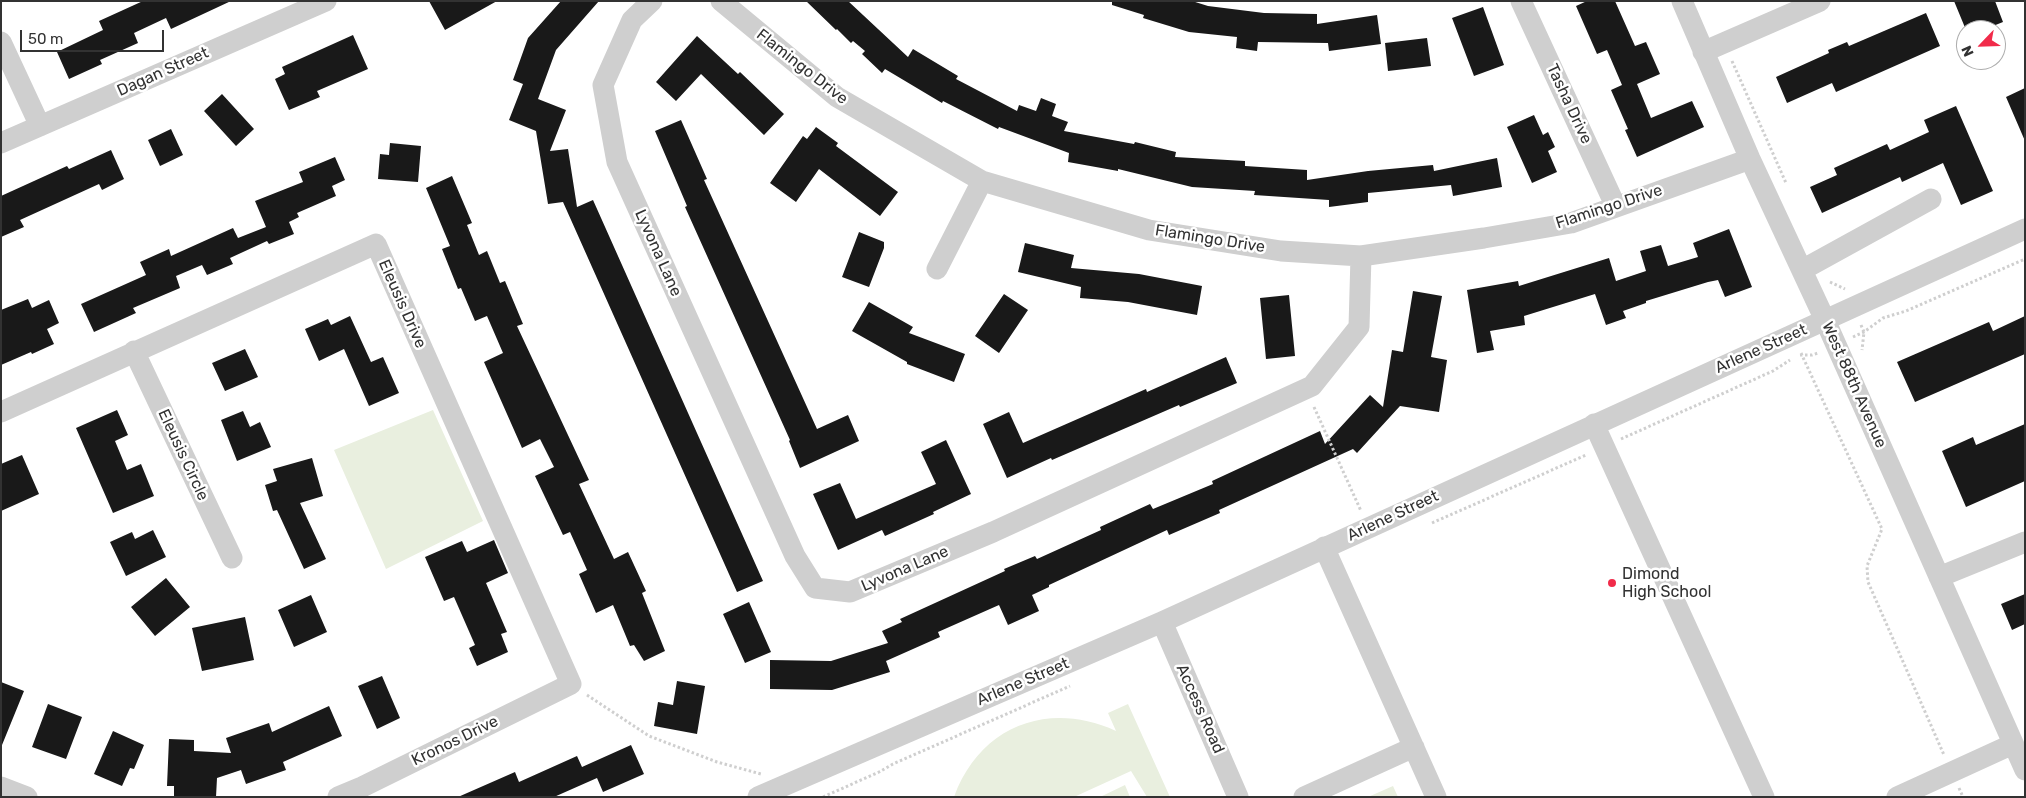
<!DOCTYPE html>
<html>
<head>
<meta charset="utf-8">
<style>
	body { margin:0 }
	#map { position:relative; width:2026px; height:798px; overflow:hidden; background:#fff; font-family:Rubik,sans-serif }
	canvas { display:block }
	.frame { position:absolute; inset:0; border:2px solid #323232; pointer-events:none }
	.north { position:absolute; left:1956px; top:20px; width:50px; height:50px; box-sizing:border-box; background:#fff; border:1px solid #adadad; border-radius:50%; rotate:246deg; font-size:14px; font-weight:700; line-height:20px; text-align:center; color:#323232 }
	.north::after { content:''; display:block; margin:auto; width:18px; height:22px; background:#f12b4a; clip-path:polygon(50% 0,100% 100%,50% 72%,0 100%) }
	.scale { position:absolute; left:20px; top:30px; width:144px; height:22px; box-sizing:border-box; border:2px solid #323232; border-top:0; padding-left:6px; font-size:15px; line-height:18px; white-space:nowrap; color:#323232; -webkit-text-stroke:4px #fff; paint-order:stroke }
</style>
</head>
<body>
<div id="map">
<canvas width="2026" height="798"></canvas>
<div class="frame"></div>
<div class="north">N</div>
<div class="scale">50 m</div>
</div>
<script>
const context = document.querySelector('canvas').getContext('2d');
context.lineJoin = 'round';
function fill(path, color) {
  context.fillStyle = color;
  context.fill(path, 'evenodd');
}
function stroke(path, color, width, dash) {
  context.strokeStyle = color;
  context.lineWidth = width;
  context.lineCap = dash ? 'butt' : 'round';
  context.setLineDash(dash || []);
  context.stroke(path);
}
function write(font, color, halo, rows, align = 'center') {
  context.font = font + ' Rubik,sans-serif';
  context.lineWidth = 5;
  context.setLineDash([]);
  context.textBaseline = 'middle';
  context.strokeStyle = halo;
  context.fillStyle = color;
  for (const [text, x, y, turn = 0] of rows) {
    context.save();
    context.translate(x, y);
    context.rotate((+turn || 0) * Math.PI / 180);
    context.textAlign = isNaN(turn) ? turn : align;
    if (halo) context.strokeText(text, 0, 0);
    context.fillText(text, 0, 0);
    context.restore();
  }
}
fill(new Path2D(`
	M 433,410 L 483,521 L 386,569 L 334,450 Z
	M 1128,704 L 1170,797 L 1147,797 L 1131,771 L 1074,797 L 954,797 C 980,726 1048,700 1116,731 L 1108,713 Z
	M 1125,785 L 1130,797 L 1100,797 Z
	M 1393,786 L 1398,797 L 1368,797 Z`), '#e9efdf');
fill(new Path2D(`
	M 143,1 L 231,1 L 171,29 L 166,18 L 134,33 L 138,43 L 100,60 L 102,64 L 69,79 L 57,52 L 103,30 L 99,21 Z
	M 429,1 L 497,1 L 445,30 Z
	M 561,1 L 599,1 L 556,50 L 538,99 L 566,110 L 550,151 L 568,149 L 577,207 L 593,200 L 763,581 L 737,592 L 563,202 L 548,204 L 536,131 L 509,120 L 523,84 L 513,80 L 528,38 Z
	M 806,1 L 848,1 L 908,57 L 913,49 L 958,76 L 956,79 L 1017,111 L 1019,105 L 1036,111 L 1041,98 L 1056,104 L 1052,116 L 1068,122 L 1064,131 L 1134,144 L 1135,142 L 1176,152 L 1175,157 L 1245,161 L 1245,166 L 1307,170 L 1307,180 L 1368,171 L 1433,165 L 1434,171 L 1497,158 L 1502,187 L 1453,196 L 1451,185 L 1368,193 L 1368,202 L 1329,207 L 1329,200 L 1254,195 L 1255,191 L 1192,187 L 1118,169 L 1118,171 L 1068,162 L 1069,153 L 999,127 L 998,129 L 943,101 L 942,103 L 885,69 L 882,73 L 862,54 L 865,51 L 853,41 L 851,43 L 837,29 L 836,30 Z
	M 1112,1 L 1192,1 L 1208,6 L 1264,13 L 1317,14 L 1317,24 L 1377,15 L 1381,44 L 1329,51 L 1328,43 L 1258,42 L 1257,51 L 1236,48 L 1237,37 L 1189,32 L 1143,18 L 1144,15 L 1112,5 Z
	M 1587,1 L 1615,1 L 1635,46 L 1646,42 L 1660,74 L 1637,84 L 1651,118 L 1692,101 L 1704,127 L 1637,157 L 1625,130 L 1628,129 L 1611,90 L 1622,85 L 1607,50 L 1597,54 L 1576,6 Z
	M 1954,1 L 1995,1 L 2003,22 L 1983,30 L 1966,30 Z
	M 1483,7 L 1504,65 L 1474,76 L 1452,18 Z
	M 1926,13 L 1940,46 L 1836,92 L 1832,83 L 1787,103 L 1776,77 L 1829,53 L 1828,50 L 1847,42 L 1849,46 Z
	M 353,35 L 368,69 L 317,91 L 320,97 L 289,110 L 275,79 L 285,74 L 282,67 Z
	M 697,36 L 738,74 L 740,72 L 784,114 L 764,135 L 701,74 L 676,101 L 656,82 Z
	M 1427,38 L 1431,66 L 1388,71 L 1385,43 Z
	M 2025,88 L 2025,141 L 2006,97 Z
	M 222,94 L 254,129 L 236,146 L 204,111 Z
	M 1956,106 L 1993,191 L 1961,205 L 1943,163 L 1902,182 L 1900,177 L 1822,213 L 1810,187 L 1837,175 L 1834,168 L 1887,144 L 1890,150 L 1929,132 L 1924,120 Z
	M 1534,115 L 1543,135 L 1548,132 L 1555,147 L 1548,151 L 1557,172 L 1532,183 L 1507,127 Z
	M 681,120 L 707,179 L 704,180 L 817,429 L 848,415 L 859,441 L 800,468 L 789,441 L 790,440 L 685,207 L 687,206 L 655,131 Z
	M 816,127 L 838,143 L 836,146 L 898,192 L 880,216 L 819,169 L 796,202 L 770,183 L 803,136 L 807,139 Z
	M 171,129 L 183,155 L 160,166 L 148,140 Z
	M 390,143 L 421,146 L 418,182 L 378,179 L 380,154 L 389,155 Z
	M 111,150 L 124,179 L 102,190 L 99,184 L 20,220 L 24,227 L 1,237 L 1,196 L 67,166 L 69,169 Z
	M 335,157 L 345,180 L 332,186 L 336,196 L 297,213 L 299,217 L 289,222 L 294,234 L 269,244 L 267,241 L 230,258 L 233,264 L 207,275 L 202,265 L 176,276 L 180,288 L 133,308 L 136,313 L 94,332 L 81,304 L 146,275 L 140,262 L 169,249 L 171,256 L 233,228 L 238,238 L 266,227 L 255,201 L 303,182 L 299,172 Z
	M 452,176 L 472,223 L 467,225 L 479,255 L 487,251 L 500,283 L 505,281 L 523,324 L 517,326 L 589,480 L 579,484 L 614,559 L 628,552 L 646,591 L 642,593 L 665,651 L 644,661 L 634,645 L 630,646 L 613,605 L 596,613 L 579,574 L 587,570 L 570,532 L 563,535 L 535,476 L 554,467 L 540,439 L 522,448 L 484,362 L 503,353 L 487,316 L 475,321 L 461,288 L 458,289 L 442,249 L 450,246 L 426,188 Z
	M 1729,229 L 1752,287 L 1725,297 L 1718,280 L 1708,282 L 1646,301 L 1646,303 L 1623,311 L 1626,318 L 1606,325 L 1595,294 L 1524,316 L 1525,325 L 1490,331 L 1494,350 L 1477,353 L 1467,290 L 1518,281 L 1519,286 L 1609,258 L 1616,281 L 1646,271 L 1640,251 L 1661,245 L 1668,266 L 1698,257 L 1693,243 Z
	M 859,232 L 884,242 L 884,248 L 869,287 L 842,277 Z
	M 1025,243 L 1074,255 L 1071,268 L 1139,274 L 1202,286 L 1197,315 L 1128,302 L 1080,298 L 1081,287 L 1018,272 Z
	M 1413,291 L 1442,296 L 1431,357 L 1447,360 L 1439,412 L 1400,406 L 1357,453 L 1353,449 L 1219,510 L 1220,513 L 1169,535 L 1167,530 L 1049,585 L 1049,587 L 1032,595 L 1039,611 L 1008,625 L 999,605 L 938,632 L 940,637 L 886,661 L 890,672 L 832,690 L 770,689 L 770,660 L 831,661 L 888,643 L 882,631 L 902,622 L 900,619 L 1005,571 L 1004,569 L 1035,556 L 1037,559 L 1101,530 L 1100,527 L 1150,504 L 1153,509 L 1213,484 L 1212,481 L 1320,431 L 1325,444 L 1370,395 L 1383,407 L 1392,350 L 1403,352 Z
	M 1004,294 L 1028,310 L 999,353 L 975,336 Z
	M 1289,295 L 1295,356 L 1266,359 L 1260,298 Z
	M 28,299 L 32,308 L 49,300 L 59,323 L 47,329 L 54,344 L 32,354 L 31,352 L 1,365 L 1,310 Z
	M 869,302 L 913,327 L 909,333 L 965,354 L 954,382 L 907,364 L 907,362 L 852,331 Z
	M 350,316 L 371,362 L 383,357 L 399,393 L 369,406 L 344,349 L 319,361 L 305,329 L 328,319 L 331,325 Z
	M 2025,316 L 2025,354 L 1915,402 L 1897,362 L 1989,322 L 1993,331 Z
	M 245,349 L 258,377 L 225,391 L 212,363 Z
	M 1226,357 L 1237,383 L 1180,407 L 1179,405 L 1052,460 L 1051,458 L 1007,478 L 983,424 L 1009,412 L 1023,443 L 1146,389 L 1147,392 Z
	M 117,410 L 128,435 L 115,441 L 127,470 L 141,464 L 154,496 L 113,513 L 76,428 Z
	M 243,411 L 250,427 L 260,422 L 271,447 L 237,461 L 221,420 Z
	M 2025,424 L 2025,481 L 1966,507 L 1942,451 L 1973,437 L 1976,445 Z
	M 946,440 L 971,494 L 933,512 L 934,514 L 885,536 L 882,530 L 838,550 L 813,494 L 840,483 L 856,519 L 936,484 L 921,452 Z
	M 22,455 L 39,494 L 1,511 L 1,464 Z
	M 312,458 L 323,496 L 300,503 L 326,559 L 304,569 L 277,510 L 273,511 L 265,485 L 277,481 L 273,469 Z
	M 153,530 L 166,557 L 126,576 L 110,542 L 132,532 L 135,539 Z
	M 494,540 L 508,573 L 486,583 L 507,632 L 501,634 L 508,652 L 477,666 L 469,648 L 475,645 L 454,597 L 444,601 L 425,557 L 462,541 L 467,552 Z
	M 166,578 L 190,607 L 155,636 L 131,607 Z
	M 2025,594 L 2025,624 L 2012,630 L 2001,604 Z
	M 311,595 L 327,632 L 294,647 L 278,610 Z
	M 749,602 L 771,652 L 745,663 L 723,614 Z
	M 245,617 L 254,660 L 202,671 L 192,628 Z
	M 382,676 L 400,718 L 377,729 L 358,686 Z
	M 677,681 L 705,686 L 697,734 L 654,726 L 658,702 L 673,705 Z
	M 1,682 L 24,691 L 2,745 L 1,745 Z
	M 48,704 L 82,717 L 66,759 L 32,747 Z
	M 329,706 L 342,736 L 283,762 L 286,770 L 246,784 L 241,770 L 217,778 L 216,797 L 174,797 L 174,786 L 167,786 L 169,739 L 194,740 L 194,751 L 231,753 L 226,738 L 269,723 L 272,732 Z
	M 113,731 L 144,745 L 134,769 L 130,768 L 122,786 L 94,774 Z
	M 631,745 L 644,774 L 603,792 L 597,778 L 554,797 L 458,797 L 515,772 L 519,782 L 577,756 L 582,767 Z`), '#191919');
stroke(new Path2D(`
	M 1732,61 L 1786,183
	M 1830,282 L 1845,289
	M 1861,325 L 1864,332 L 1862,350
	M 1853,337 L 1864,332 L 1883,318 L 1906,311 L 2025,259
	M 1801,353 L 1882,529 L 1867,566 L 1868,582 L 1944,755
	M 1800,355 L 1812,355 L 1818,353
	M 1314,407 L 1361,511
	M 1621,439 L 1773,371 L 1790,360
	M 1432,523 L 1586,455
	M 587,695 L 649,736 L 717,762 L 761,774
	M 1959,788 L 1963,797
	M 823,797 L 879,772 L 893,764 L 1070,686`), '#cfcfcf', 3, [2.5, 2.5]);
stroke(new Path2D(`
	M 652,1 L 632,20 L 603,85 L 617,162 L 795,556 L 815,588 L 850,592 L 993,532 L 1312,386 L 1359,327 L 1361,256
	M 721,1 L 837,97 L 982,181 L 1149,230 L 1281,251 L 1361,256 L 1484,238 L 1571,223 L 1750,159
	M 1521,1 L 1616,207
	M 1682,1 L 1750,159 L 1825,320 L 2025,770
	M 1,42 L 40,126
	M 1703,52 L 1820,1
	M 1,143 L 326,1
	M 937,269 L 982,181
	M 1802,270 L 1931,199
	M 134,351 L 232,558
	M 1,412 L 376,244 L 571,684 L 362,787 L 338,797
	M 1594,424 L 1764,797
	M 1324,547 L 1436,797
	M 1939,577 L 2025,542
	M 1162,622 L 1238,797
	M 1,787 L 27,797
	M 758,797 L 1162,622 L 2025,229
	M 1304,797 L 1414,747
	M 1897,797 L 2013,744`), '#cfcfcf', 21);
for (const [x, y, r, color] of [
	[1612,583,5,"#f12b4a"]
]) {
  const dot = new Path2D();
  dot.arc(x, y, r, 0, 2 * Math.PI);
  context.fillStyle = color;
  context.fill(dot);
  stroke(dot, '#fff', 2);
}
write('16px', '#323232', '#fff', [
	["Flamingo Drive",802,67,38],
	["Dagan Street",163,72,-24],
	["Tasha Drive",1569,104,65],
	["Flamingo Drive",1609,207,-18],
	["Flamingo Drive",1210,239,9],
	["Lyvona Lane",658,253,66],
	["Eleusis Drive",402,304,66],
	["Arlene Street",1761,349,-24],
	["West 88th Avenue",1854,385,66],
	["Eleusis Circle",183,455,65],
	["Arlene Street",1393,516,-25],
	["Lyvona Lane",905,569,-23],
	["Arlene Street",1023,682,-23],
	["Access Road",1200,709,66],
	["Kronos Drive",455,741,-26]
]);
write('16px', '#323232', '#fff', [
	["Dimond",1622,574],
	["High School",1622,592]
], 'left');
</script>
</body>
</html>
